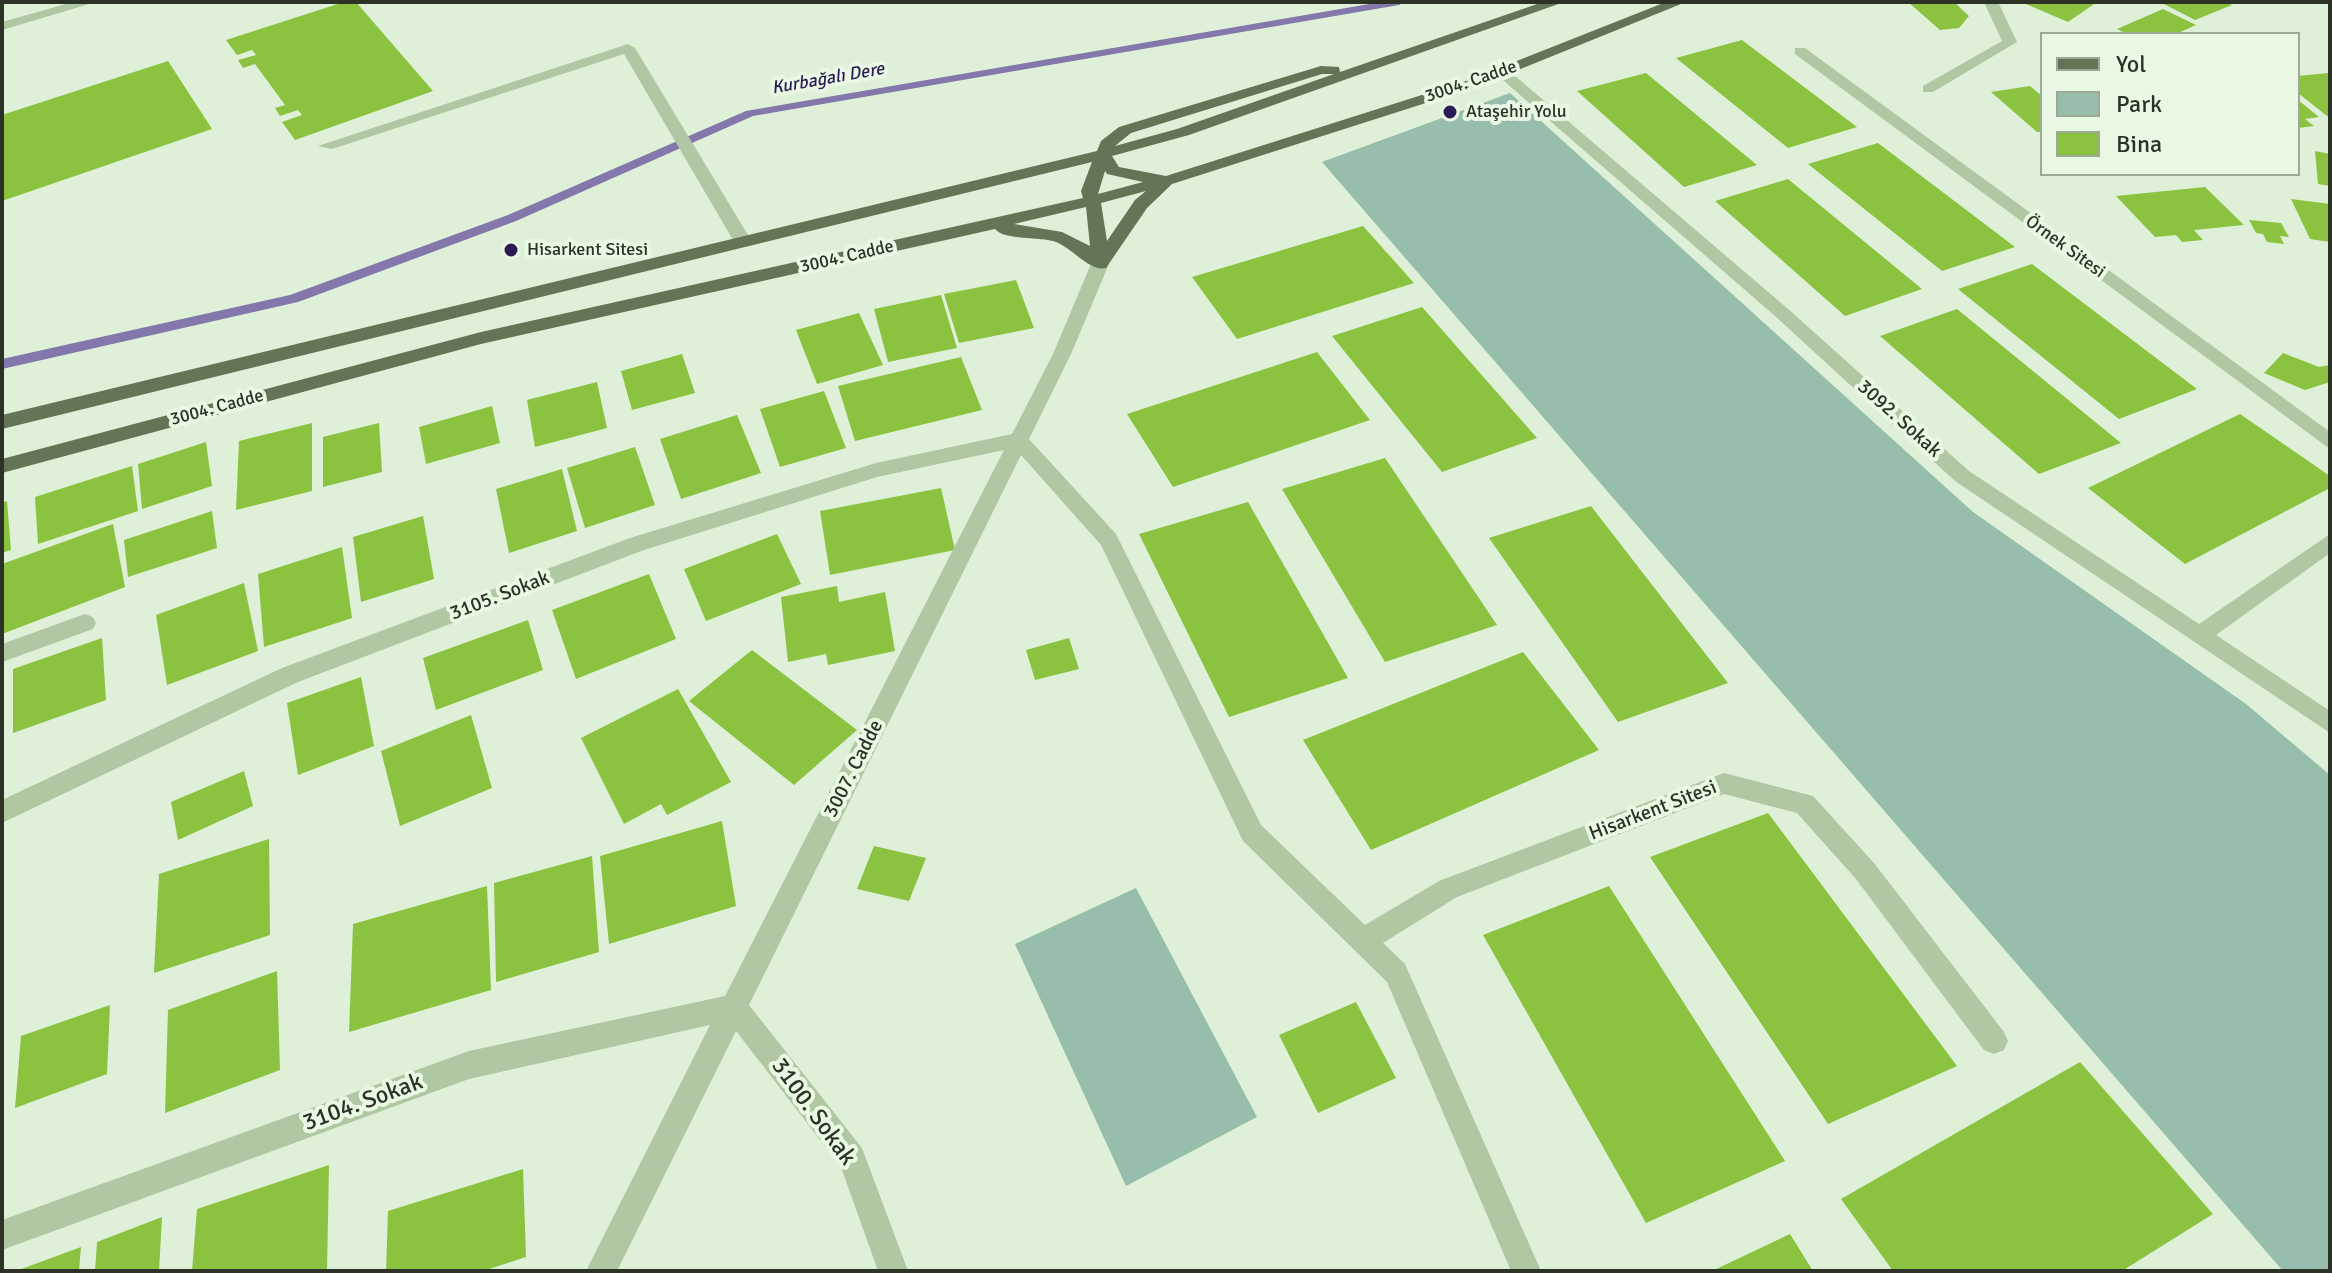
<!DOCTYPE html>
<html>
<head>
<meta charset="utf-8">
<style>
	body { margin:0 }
	#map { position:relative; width:2332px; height:1273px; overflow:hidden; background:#def0d7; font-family:Signika,sans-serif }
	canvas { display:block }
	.frame { position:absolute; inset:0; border:4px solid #2c3225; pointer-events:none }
	.legend { position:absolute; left:2040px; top:32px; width:260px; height:144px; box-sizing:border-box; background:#e8f8e2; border:2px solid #9da996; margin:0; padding:10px 14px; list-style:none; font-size:24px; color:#2c3225 }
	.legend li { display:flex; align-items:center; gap:16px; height:40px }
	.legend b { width:40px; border:2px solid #9da996 }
</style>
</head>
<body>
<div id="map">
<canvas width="2332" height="1273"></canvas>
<div class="frame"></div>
<ul class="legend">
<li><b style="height:10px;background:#647456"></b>Yol</li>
<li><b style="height:22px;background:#97beac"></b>Park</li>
<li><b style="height:22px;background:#8bc341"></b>Bina</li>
</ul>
</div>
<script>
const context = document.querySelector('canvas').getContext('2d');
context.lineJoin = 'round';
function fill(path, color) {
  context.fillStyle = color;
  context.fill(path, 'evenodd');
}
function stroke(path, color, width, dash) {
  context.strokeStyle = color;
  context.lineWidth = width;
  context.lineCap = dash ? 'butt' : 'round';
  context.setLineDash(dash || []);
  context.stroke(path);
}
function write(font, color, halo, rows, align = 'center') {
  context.font = font + ' Signika,sans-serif';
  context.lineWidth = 8;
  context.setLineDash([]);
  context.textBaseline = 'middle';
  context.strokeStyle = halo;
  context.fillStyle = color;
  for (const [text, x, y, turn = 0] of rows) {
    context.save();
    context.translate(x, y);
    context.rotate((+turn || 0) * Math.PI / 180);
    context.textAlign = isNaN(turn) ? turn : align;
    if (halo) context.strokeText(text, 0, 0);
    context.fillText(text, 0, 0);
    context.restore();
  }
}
fill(new Path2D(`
	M 1510,93 L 1973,512 L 2246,704 L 2330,775 L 2330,1271 L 2283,1271 L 1322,162 Z
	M 1136,888 L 1257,1117 L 1126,1186 L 1015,944 Z`), '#97beac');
fill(new Path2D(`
	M 1381,2 L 1404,2 L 1399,5 L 753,116 L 516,221 L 298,302 L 2,369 L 2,359 L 290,295 L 508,215 L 746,111 Z`), '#8377ac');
fill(new Path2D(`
	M 344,2 L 356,2 L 433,91 L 295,140 L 282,122 L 302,115 L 298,110 L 280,116 L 275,108 L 285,105 L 255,64 L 243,68 L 238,60 L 256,55 L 252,50 L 237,55 L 226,40 Z
	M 1908,2 L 1954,2 L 1969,16 L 1959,28 L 1940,30 Z
	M 2021,2 L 2097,2 L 2068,22 Z
	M 2160,2 L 2225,2 L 2232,5 L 2195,20 Z
	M 2163,9 L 2196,25 L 2176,34 L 2127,34 L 2117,29 Z
	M 1742,40 L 1857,127 L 1788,148 L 1676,58 Z
	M 168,61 L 212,129 L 2,201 L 2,115 Z
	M 1646,73 L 1757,165 L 1684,187 L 1577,91 Z
	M 2328,73 L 2330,116 L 2327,116 L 2298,93 L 2298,76 Z
	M 2030,86 L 2042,96 L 2042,132 L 2037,132 L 1991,92 Z
	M 2298,100 L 2319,117 L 2305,119 L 2314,126 L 2298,128 Z
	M 1878,143 L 2015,247 L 1942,271 L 1808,164 Z
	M 2315,151 L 2330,154 L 2330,186 L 2318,184 Z
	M 1788,179 L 1922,289 L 1845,316 L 1715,201 Z
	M 2205,187 L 2244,225 L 2194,230 L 2203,240 L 2182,242 L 2176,235 L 2155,237 L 2116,196 Z
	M 2291,199 L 2330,204 L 2330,242 L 2310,239 Z
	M 2249,220 L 2281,223 L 2289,237 L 2280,236 L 2284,244 L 2267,242 L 2263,234 L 2256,233 Z
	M 1363,226 L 1414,283 L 1237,339 L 1192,277 Z
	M 2032,264 L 2197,389 L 2119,419 L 1958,289 Z
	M 1016,280 L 1034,328 L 959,343 L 944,294 Z
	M 941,295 L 957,348 L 888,362 L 874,309 Z
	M 1422,307 L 1537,438 L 1442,472 L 1332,336 Z
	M 1957,309 L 2121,443 L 2039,474 L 1880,336 Z
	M 859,313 L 883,365 L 817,384 L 796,330 Z
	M 1317,352 L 1370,420 L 1173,487 L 1127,414 Z
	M 2283,353 L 2319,367 L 2330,365 L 2330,382 L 2305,390 L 2264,373 Z
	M 682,354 L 695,393 L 632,410 L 621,371 Z
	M 961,357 L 982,410 L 855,441 L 838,386 Z
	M 597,382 L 607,428 L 535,447 L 527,400 Z
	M 824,391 L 846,448 L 780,467 L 760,409 Z
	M 492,406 L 500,443 L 426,464 L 419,427 Z
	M 2240,414 L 2330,476 L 2330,488 L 2185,564 L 2088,488 Z
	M 737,415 L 761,473 L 681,499 L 660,439 Z
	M 312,423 L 312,491 L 236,510 L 239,441 Z
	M 379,423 L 382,472 L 323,487 L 323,437 Z
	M 206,442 L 212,486 L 142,509 L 138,464 Z
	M 635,447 L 655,505 L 585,528 L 567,468 Z
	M 1385,458 L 1497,625 L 1385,662 L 1282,489 Z
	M 132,466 L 138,511 L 38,544 L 35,497 Z
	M 562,469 L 577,531 L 509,553 L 496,489 Z
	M 941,488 L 955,550 L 830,575 L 820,511 Z
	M 7,501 L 11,550 L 2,553 L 2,503 Z
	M 1248,502 L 1348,678 L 1229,717 L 1139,534 Z
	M 1591,506 L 1728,683 L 1618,722 L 1489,538 Z
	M 212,511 L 217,548 L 128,577 L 124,540 Z
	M 423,516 L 434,579 L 361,602 L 353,537 Z
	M 113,524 L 125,587 L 2,634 L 2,564 Z
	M 777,534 L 801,584 L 706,621 L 684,569 Z
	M 342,547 L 352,618 L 264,647 L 258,574 Z
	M 649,574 L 676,639 L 576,679 L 552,610 Z
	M 244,583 L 258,651 L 167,685 L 156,615 Z
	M 837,586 L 839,602 L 885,592 L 895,651 L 828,665 L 826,654 L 788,662 L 781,597 Z
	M 528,620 L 543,670 L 436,710 L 423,658 Z
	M 102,638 L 106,700 L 13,733 L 13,669 Z
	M 1069,638 L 1079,669 L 1035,680 L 1026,650 Z
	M 752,650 L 857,730 L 794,785 L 689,701 Z
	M 1523,652 L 1599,750 L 1371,850 L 1303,740 Z
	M 361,677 L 374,746 L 298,775 L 287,703 Z
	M 678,689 L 731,782 L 667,815 L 661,804 L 624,824 L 581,738 Z
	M 471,715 L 492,788 L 400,826 L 381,751 Z
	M 244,771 L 253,806 L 178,840 L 171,802 Z
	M 1768,813 L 1957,1066 L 1828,1124 L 1650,857 Z
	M 722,821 L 736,906 L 609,944 L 600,856 Z
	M 269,839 L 270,935 L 154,973 L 159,874 Z
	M 874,846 L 926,858 L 909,901 L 857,889 Z
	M 592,856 L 599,952 L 496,982 L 494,883 Z
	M 487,886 L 491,990 L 349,1032 L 353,924 Z
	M 1609,886 L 1785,1161 L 1646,1223 L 1483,935 Z
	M 277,971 L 280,1070 L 165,1113 L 168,1010 Z
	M 1356,1002 L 1396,1078 L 1318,1113 L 1279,1035 Z
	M 110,1005 L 107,1074 L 15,1108 L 21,1036 Z
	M 2080,1062 L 2213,1214 L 2122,1271 L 1893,1271 L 1841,1199 Z
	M 329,1165 L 327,1271 L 192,1271 L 197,1209 Z
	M 523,1169 L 526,1257 L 483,1271 L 386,1271 L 388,1211 Z
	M 162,1217 L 159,1271 L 95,1271 L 97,1242 Z
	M 1790,1234 L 1813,1271 L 1712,1271 Z
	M 81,1247 L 79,1271 L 16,1271 Z`), '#8bc341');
fill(new Path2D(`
	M 628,44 L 635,48 L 751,240 L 748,244 L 736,244 L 733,240 L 624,54 L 332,149 L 318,146 Z`), '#b0c7a3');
fill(new Path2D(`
	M 73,2 L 96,2 L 2,30 L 2,22 Z
	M 1984,2 L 1998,2 L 2017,42 L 1933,92 L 1923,92 L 1923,86 L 2002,41 Z
	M 1795,48 L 1805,48 L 2330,432 L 2330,449 L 1795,54 Z
	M 1497,69 L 1507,69 L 1787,308 L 1969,471 L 2199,624 L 2330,534 L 2330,553 L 2216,635 L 2330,711 L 2330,733 L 1955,481 L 1775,316 L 1497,75 Z
	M 1100,258 L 1109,264 L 1071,354 L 1029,439 L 1116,534 L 1261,825 L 1365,925 L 1439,881 L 1724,773 L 1813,796 L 1874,863 L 2004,1032 L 2008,1041 L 2004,1050 L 1994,1054 L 1984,1050 L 1856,879 L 1797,813 L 1724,794 L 1457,897 L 1383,943 L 1405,964 L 1541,1271 L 1511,1271 L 1387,982 L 1243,841 L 1101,545 L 1021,455 L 749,1005 L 862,1148 L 908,1271 L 878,1271 L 841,1167 L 736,1031 L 617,1271 L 586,1271 L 710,1025 L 469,1079 L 2,1250 L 2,1220 L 469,1051 L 725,996 L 1004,450 L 877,477 L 644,550 L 298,682 L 2,823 L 2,800 L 282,668 L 630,538 L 876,463 L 1012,434 L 1053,354 L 1091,264 Z
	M 85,614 L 93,617 L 96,623 L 93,629 L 2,662 L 2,644 Z`), '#b0c7a3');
fill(new Path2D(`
	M 1543,2 L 1564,2 L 1189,135 L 1112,156 L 1119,167 L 1166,176 L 1466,81 L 1666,2 L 1686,2 L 1476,87 L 1172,184 L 1147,208 L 1106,268 C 1090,272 1072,248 1056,242 C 1040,236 1005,241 995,229 L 481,344 L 2,473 L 2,459 L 481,332 L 1083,198 L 1081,191 L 1092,162 L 2,429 L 2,415 L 1097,151 L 1101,141 L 1119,127 L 1321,66 L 1339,67 L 1340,72 ZM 1322,74 L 1334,74 L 1177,129 L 1115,146 L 1131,133 ZM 1105,171 L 1107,174 L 1143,182 L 1098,194 ZM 1146,191 L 1135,200 L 1107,241 L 1101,203 ZM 1086,207 L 1090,246 L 1062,232 L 1014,224 Z`), '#647456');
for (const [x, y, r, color] of [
	[1450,112,8,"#2a1c52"],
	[511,250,8,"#2a1c52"]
]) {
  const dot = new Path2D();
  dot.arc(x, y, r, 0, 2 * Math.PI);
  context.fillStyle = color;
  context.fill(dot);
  stroke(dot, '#e8f8e2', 3);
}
write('italic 18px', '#2a1c52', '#e8f8e2', [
	["Kurbağalı Dere",828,79,-10]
]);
write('18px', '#2c3225', '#e8f8e2', [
	["3004. Cadde",1471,82,-19],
	["Örnek Sitesi",2065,247,36],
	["3004. Cadde",847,257,-13],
	["3004. Cadde",217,408,-15]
]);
write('18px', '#2c3225', '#e8f8e2', [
	["Ataşehir Yolu",1466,112],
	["Hisarkent Sitesi",527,250]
], 'left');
write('20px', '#2c3225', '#e8f8e2', [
	["3092. Sokak",1899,419,42],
	["3105. Sokak",500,596,-21],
	["3007. Cadde",854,769,-63],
	["Hisarkent Sitesi",1653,811,-21]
]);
write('24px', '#2c3225', '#e8f8e2', [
	["3104. Sokak",363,1103,-20],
	["3100. Sokak",813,1112,54]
]);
</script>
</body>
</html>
